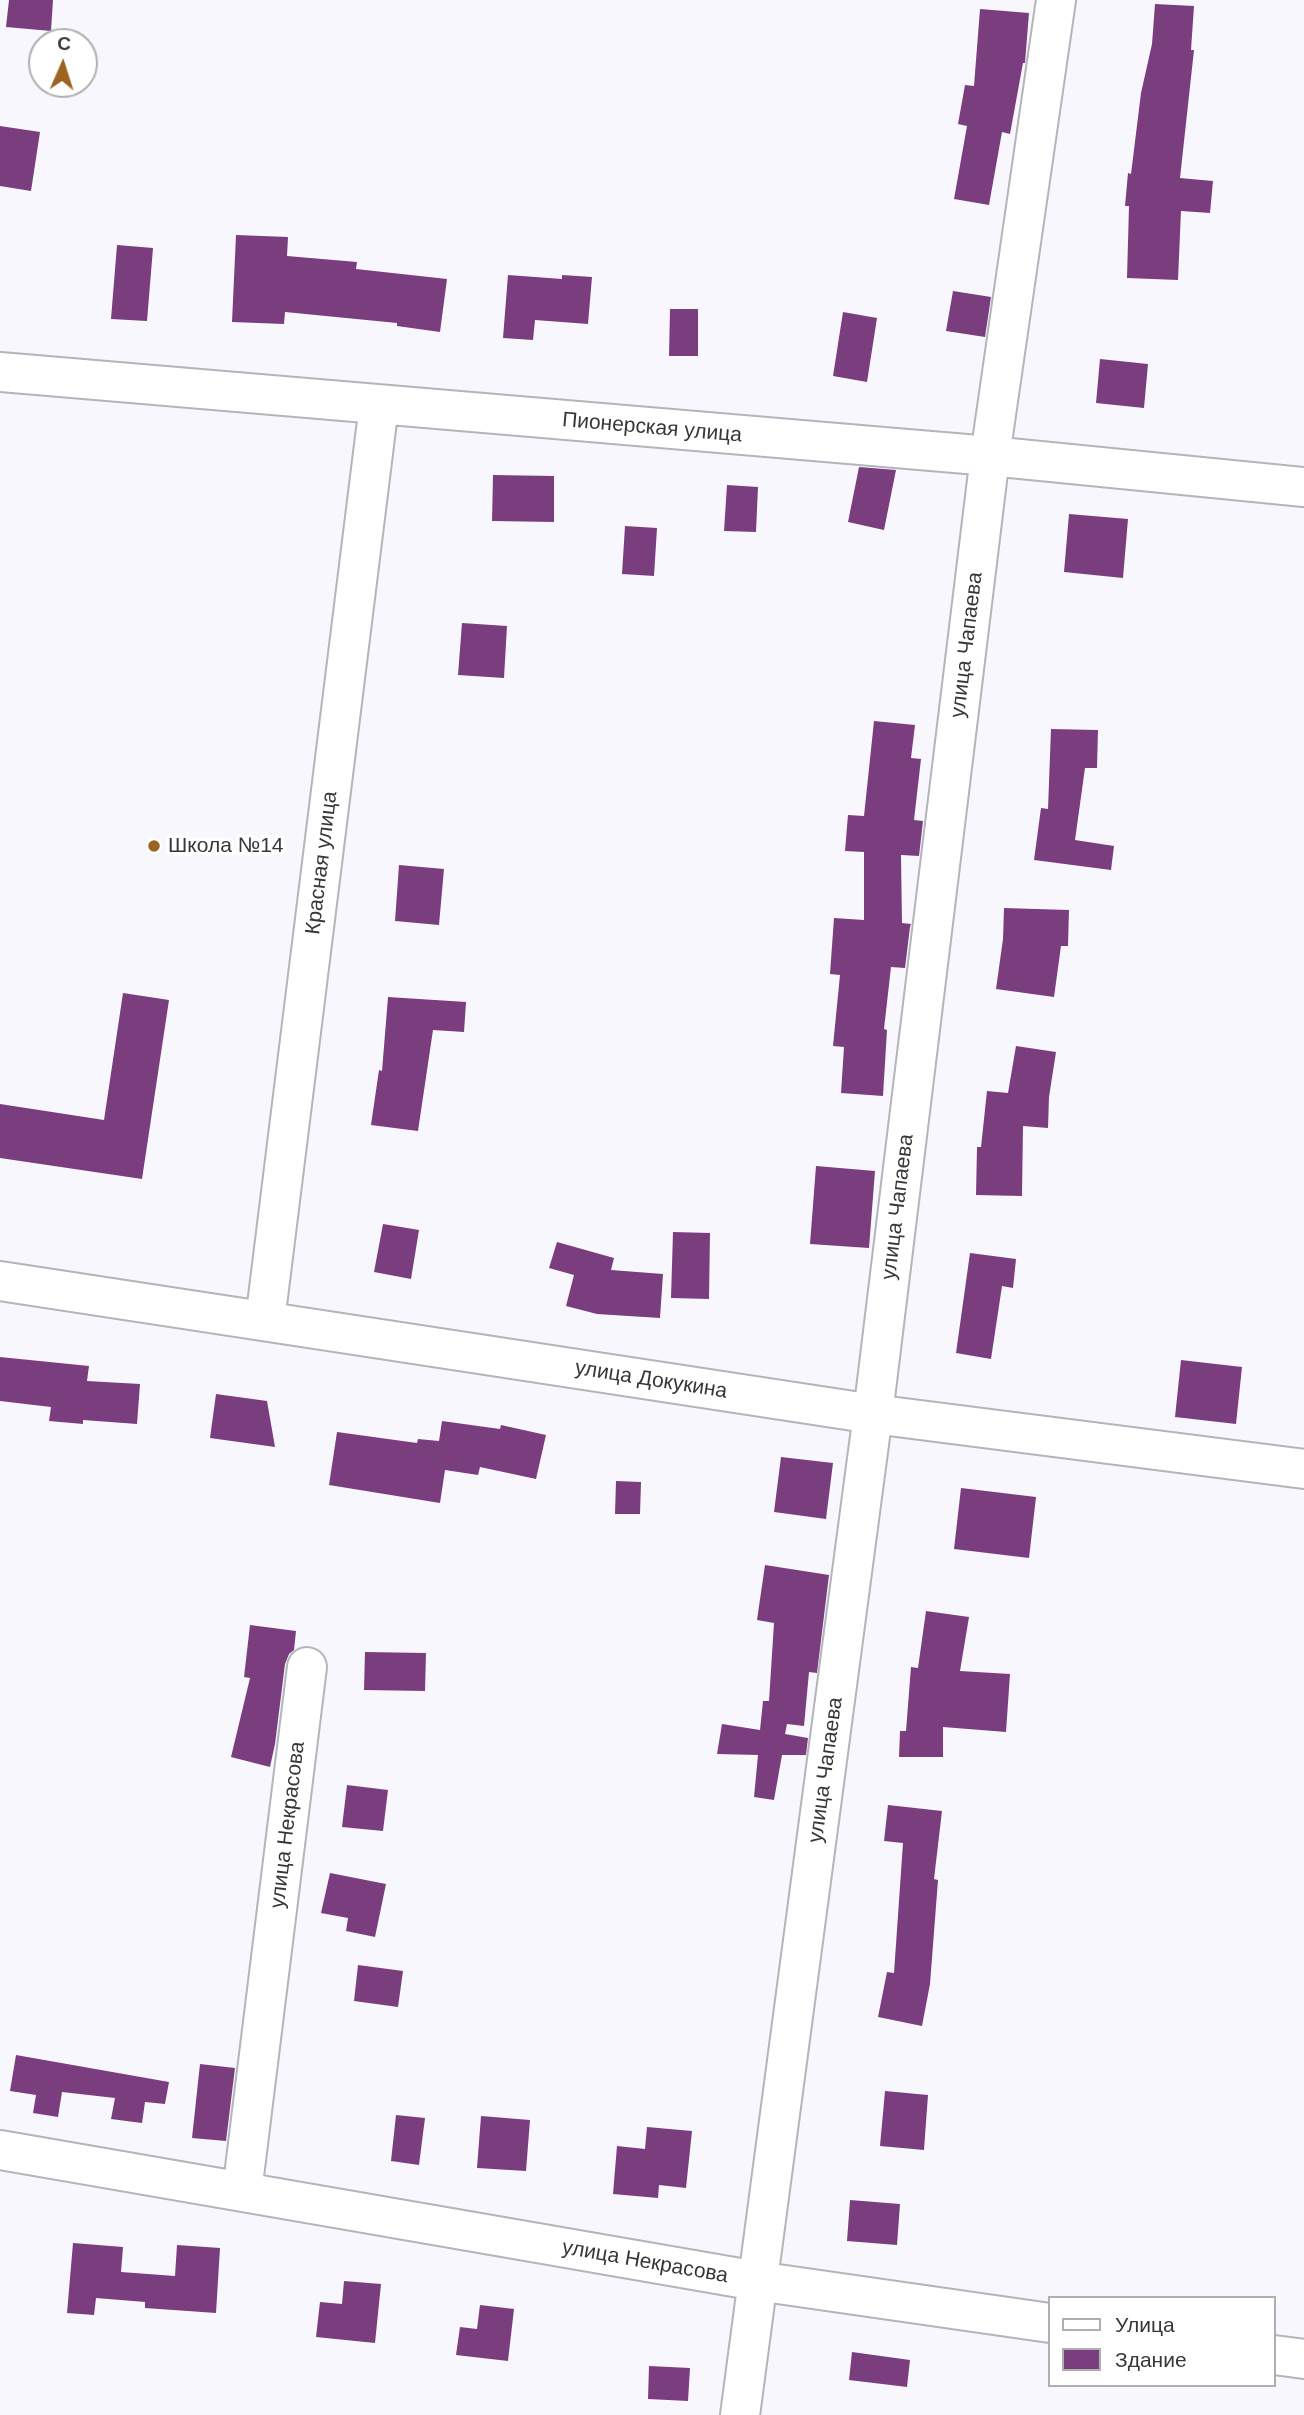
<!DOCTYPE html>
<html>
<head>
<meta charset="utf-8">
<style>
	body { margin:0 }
	#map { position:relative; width:1304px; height:2415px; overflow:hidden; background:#f9f7fe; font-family:Helvetica,sans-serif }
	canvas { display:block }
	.legend { position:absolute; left:1048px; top:2296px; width:228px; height:91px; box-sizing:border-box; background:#fff; border:2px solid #afafb0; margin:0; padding:9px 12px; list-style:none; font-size:21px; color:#37363a }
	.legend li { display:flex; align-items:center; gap:14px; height:35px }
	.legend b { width:35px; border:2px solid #afafb0 }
	.north { position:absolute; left:28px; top:28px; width:70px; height:70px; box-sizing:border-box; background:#fff; border:2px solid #afafb0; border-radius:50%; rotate:3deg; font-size:19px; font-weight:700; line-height:28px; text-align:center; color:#37363a }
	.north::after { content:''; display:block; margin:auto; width:24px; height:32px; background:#9c6420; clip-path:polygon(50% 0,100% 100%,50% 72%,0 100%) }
</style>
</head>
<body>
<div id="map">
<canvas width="1304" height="2415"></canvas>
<ul class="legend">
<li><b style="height:9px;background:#fff"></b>Улица</li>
<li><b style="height:19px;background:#7a3e7f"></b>Здание</li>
</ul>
<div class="north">С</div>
</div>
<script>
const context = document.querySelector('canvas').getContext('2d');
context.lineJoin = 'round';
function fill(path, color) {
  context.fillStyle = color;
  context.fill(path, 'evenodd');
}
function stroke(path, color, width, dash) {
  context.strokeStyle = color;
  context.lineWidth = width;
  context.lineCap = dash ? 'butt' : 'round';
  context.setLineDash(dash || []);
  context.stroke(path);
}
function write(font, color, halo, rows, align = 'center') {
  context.font = font + ' Helvetica,sans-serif';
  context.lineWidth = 7;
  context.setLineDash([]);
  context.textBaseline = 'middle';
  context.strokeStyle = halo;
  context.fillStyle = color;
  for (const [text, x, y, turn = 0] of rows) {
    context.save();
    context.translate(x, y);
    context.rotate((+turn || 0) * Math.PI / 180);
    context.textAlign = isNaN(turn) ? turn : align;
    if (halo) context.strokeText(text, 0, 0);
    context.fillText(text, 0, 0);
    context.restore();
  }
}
fill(new Path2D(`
	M 9,0 L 53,0 L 51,31 L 6,27 Z
	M 1155,4 L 1194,6 L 1191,50 L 1194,50 L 1180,178 L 1213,181 L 1210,213 L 1181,211 L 1178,280 L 1127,278 L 1129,206 L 1125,206 L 1128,173 L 1131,174 L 1141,93 L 1152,44 Z
	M 980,9 L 1029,13 L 1025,63 L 1023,63 L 1010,134 L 1002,132 L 989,205 L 954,199 L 967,126 L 958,124 L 965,85 L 974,86 Z
	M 0,126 L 40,132 L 31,191 L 0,186 Z
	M 236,235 L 288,237 L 287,256 L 357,262 L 356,269 L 447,279 L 440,332 L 397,326 L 397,323 L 285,312 L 284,324 L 232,322 Z
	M 117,245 L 153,248 L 147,321 L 111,319 Z
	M 508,275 L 562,279 L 562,275 L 592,277 L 588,324 L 535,320 L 533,340 L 503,338 Z
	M 953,291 L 991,297 L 985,337 L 946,331 Z
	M 670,309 L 698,309 L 698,356 L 669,356 Z
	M 843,312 L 877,318 L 867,382 L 833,376 Z
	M 1100,359 L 1148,364 L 1144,408 L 1096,403 Z
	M 859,467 L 896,470 L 884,530 L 848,522 Z
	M 493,475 L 554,476 L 554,522 L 492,521 Z
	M 727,485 L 758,487 L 756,532 L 724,531 Z
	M 1069,514 L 1128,519 L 1123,578 L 1064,572 Z
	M 625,526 L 657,528 L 654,576 L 622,574 Z
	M 462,623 L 507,626 L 504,678 L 458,675 Z
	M 874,721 L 915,725 L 911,758 L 921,759 L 914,820 L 923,821 L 919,856 L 901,855 L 902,923 L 911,924 L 910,927 L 905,968 L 891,967 L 884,1029 L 887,1030 L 883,1096 L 841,1093 L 844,1047 L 833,1046 L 840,975 L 830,974 L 834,918 L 864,920 L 864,852 L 845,851 L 848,815 L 864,816 Z
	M 1051,729 L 1098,730 L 1097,768 L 1085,768 L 1075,840 L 1114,846 L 1111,870 L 1034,860 L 1041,808 L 1048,809 Z
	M 399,865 L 444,869 L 439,925 L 395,921 Z
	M 1004,908 L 1069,910 L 1068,946 L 1061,946 L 1054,997 L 996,989 L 1003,939 Z
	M 123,993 L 169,1000 L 142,1179 L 0,1158 L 0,1104 L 104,1120 Z
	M 388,997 L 466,1002 L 464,1032 L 433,1030 L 418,1131 L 371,1125 L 379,1070 L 382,1071 Z
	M 1016,1046 L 1056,1052 L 1049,1097 L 1048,1128 L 1023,1126 L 1022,1196 L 976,1195 L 977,1147 L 981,1147 L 987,1091 L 1008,1093 Z
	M 816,1166 L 875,1171 L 869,1248 L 810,1244 Z
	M 383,1224 L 419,1230 L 411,1279 L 374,1272 Z
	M 673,1232 L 710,1233 L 709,1299 L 671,1298 Z
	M 557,1242 L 614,1258 L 611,1270 L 663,1274 L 660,1318 L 597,1314 L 566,1306 L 574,1275 L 549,1268 Z
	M 970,1253 L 1016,1259 L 1013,1288 L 1002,1286 L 991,1359 L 956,1353 Z
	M 0,1357 L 89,1366 L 87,1381 L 140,1384 L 137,1424 L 83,1420 L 83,1424 L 49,1421 L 51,1407 L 0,1401 Z
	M 1181,1360 L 1242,1367 L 1236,1424 L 1175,1417 Z
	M 216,1394 L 267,1401 L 275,1447 L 210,1438 Z
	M 442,1421 L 500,1429 L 501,1425 L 546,1435 L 536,1479 L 480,1467 L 478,1475 L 445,1470 L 440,1503 L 329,1485 L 337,1432 L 417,1443 L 418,1439 L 439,1441 Z
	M 781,1457 L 833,1463 L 826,1519 L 774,1512 Z
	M 616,1481 L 641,1482 L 640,1514 L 615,1514 Z
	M 961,1488 L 1036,1497 L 1029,1558 L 954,1549 Z
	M 765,1565 L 829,1575 L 817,1673 L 809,1672 L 804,1726 L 787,1724 L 785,1734 L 808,1738 L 806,1755 L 782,1755 L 774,1800 L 754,1797 L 758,1755 L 717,1754 L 722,1724 L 760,1730 L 763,1701 L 769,1701 L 774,1623 L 757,1620 Z
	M 926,1611 L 969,1617 L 960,1671 L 1010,1674 L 1006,1732 L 943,1727 L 943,1757 L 899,1757 L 900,1731 L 906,1731 L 911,1667 L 918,1668 Z
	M 250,1625 L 296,1631 L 294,1650 L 289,1654 L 285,1664 L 275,1744 L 270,1767 L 231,1757 L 250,1678 L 244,1677 Z
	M 365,1652 L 426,1653 L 425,1691 L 364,1690 Z
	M 347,1785 L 388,1790 L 383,1831 L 342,1827 Z
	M 888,1805 L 942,1811 L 934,1879 L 938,1880 L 930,1984 L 922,2026 L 878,2017 L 887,1972 L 894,1973 L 903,1843 L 884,1841 Z
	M 330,1873 L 386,1884 L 375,1937 L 346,1931 L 348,1918 L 321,1913 Z
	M 358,1965 L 403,1971 L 398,2007 L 354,2001 Z
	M 16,2055 L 169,2082 L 165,2104 L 145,2102 L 142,2123 L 111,2119 L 115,2098 L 62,2092 L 58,2117 L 33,2113 L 36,2095 L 10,2091 Z
	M 200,2064 L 235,2068 L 226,2141 L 192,2138 Z
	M 885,2091 L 928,2095 L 924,2150 L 880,2146 Z
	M 396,2115 L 425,2118 L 419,2165 L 391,2161 Z
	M 481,2116 L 530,2120 L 526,2171 L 477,2168 Z
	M 647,2127 L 692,2131 L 686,2188 L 659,2185 L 658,2198 L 613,2194 L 617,2146 L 645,2149 Z
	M 850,2200 L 900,2204 L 897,2245 L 847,2241 Z
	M 73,2243 L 123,2247 L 121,2272 L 175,2276 L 177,2245 L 220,2248 L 216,2313 L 145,2308 L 145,2302 L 96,2298 L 94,2315 L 67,2313 Z
	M 344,2281 L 381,2284 L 375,2343 L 316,2337 L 320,2302 L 342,2304 Z
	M 480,2305 L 514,2309 L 508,2361 L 456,2355 L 460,2327 L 477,2329 Z
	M 852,2352 L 910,2360 L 907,2387 L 849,2380 Z
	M 649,2366 L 690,2368 L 688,2401 L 648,2399 Z`), '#7a3e7f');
const minor = new Path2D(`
	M 0,372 L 990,456 L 1304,487
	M 0,1281 L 873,1414 L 1304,1469
	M 265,1321 L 379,405
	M 0,2150 L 757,2281 L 1050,2323
	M 242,2192 L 307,1667
	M 1274,2355 L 1304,2359
	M 740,2415 L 873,1414 L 990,456 L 1056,0`);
stroke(minor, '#b5b3bb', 42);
stroke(minor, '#fff', 38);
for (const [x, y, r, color] of [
	[154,846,7,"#9c6420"]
]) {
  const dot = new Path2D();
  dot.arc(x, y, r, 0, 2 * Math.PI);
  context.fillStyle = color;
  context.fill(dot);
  stroke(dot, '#fff', 2.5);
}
write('21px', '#37363a', '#fff', [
	["Пионерская улица",652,428,5],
	["улица Чапаева",967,645,-83],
	["Красная улица",322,863,-83],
	["улица Чапаева",898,1207,-83],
	["улица Докукина",651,1380,9],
	["улица Чапаева",826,1770,-82],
	["улица Некрасова",288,1825,-83],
	["улица Некрасова",645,2262,10]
]);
write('21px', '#37363a', '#fff', [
	["Школа №14",168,846]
], 'left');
</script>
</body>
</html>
